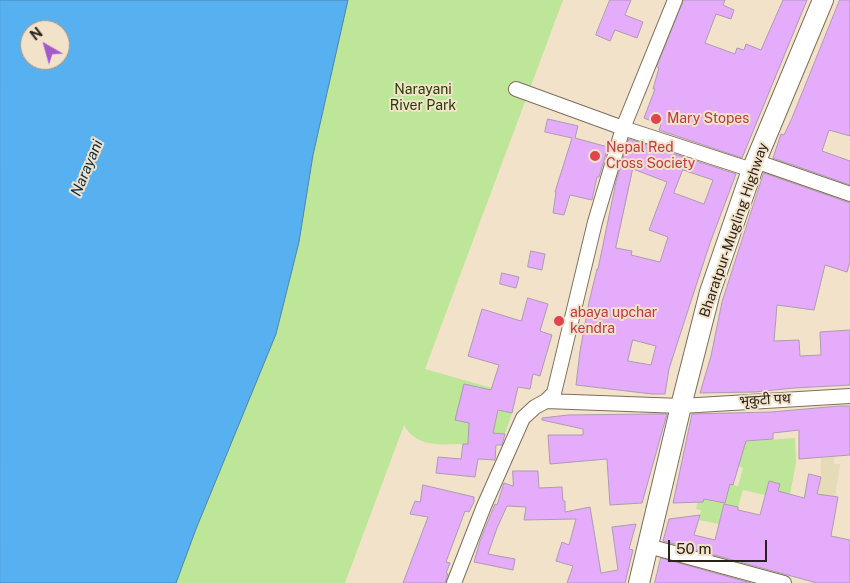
<!DOCTYPE html>
<html>
<head>
<meta charset="utf-8">
<style>
	body { margin:0 }
	#map { position:relative; width:850px; height:583px; overflow:hidden; background:#f3e2ca; font-family:"Public Sans",sans-serif }
	canvas { display:block }
	.north { position:absolute; left:20px; top:20px; width:50px; height:50px; box-sizing:border-box; background:#f3e2ca; border:1px solid #a29583; border-radius:50%; rotate:322deg; font-size:14px; font-weight:700; line-height:20px; text-align:center; color:#282219 }
	.north::after { content:''; display:block; margin:auto; width:18px; height:22px; background:#a459cb; clip-path:polygon(50% 0,100% 100%,50% 72%,0 100%) }
	.scale { position:absolute; left:668px; top:540px; width:99px; height:22px; box-sizing:border-box; border:2px solid #282219; border-top:0; padding-left:6px; font-size:15px; line-height:18px; white-space:nowrap; color:#282219; -webkit-text-stroke:4px #f3e2ca; paint-order:stroke }
</style>
</head>
<body>
<div id="map">
<canvas width="850" height="583"></canvas>
<div class="north">N</div>
<div class="scale">50 m</div>
</div>
<script>
const context = document.querySelector('canvas').getContext('2d');
context.lineJoin = 'round';
function fill(path, color) {
  context.fillStyle = color;
  context.fill(path, 'evenodd');
}
function stroke(path, color, width, dash) {
  context.strokeStyle = color;
  context.lineWidth = width;
  context.lineCap = dash ? 'butt' : 'round';
  context.setLineDash(dash || []);
  context.stroke(path);
}
function write(font, color, halo, rows, align = 'center') {
  context.font = font + ' "Public Sans","Noto Sans Devanagari",sans-serif';
  context.lineWidth = 4;
  context.setLineDash([]);
  context.textBaseline = 'middle';
  context.strokeStyle = halo;
  context.fillStyle = color;
  for (const [text, x, y, turn = 0] of rows) {
    context.save();
    context.translate(x, y);
    context.rotate((+turn || 0) * Math.PI / 180);
    context.textAlign = isNaN(turn) ? turn : align;
    if (halo) context.strokeText(text, 0, 0);
    context.fillText(text, 0, 0);
    context.restore();
  }
}
fill(new Path2D(`
	M 348,0 L 563,0 L 425,369 L 492,388 L 484,422 L 495,425 L 498,410 L 512,413 L 505,434 L 469,433 L 468,444 C 443,444 417,449 404,425 L 345,583 L 176,583 L 196,529 L 276,334 L 299,242 L 313,155 Z
	M 795,438 L 796,463 L 790,494 L 772,517 L 780,484 L 769,481 L 765,495 L 743,490 L 738,507 L 724,504 L 719,524 L 699,520 L 701,510 L 696,509 L 699,498 L 730,484 L 738,486 L 743,468 L 738,466 L 739,442 Z`), '#bde698');
fill(new Path2D(`
	M 834,457 L 834,464 L 840,464 L 840,466 L 835,497 L 824,529 L 832,531 L 827,552 L 816,501 L 821,477 L 821,458 Z`), '#e5dbb6');
const water = new Path2D(`
	M 0,0 L 348,0 L 313,155 L 299,242 L 276,334 L 196,529 L 176,583 L 0,583 ZM 30,30 L 60,30 L 60,60 L 30,60 Z`);
fill(water, '#57b0ef');
stroke(water, '#4985af', 1);
const building = new Path2D(`
	M 610,0 L 631,0 L 625,15 L 643,22 L 637,38 L 615,30 L 610,41 L 596,35 Z
	M 684,0 L 725,0 L 723,5 L 734,10 L 731,19 L 716,14 L 705,43 L 735,54 L 737,48 L 744,50 L 746,44 L 761,50 L 783,0 L 807,0 L 742,158 L 659,130 L 661,125 L 644,118 L 655,89 L 653,89 L 659,68 L 657,67 Z
	M 840,0 L 850,0 L 850,136 L 829,130 L 822,151 L 850,161 L 850,185 L 773,158 L 781,134 L 784,135 L 792,118 Z
	M 548,119 L 578,126 L 575,138 L 608,147 L 599,177 L 597,177 L 592,200 L 570,195 L 564,215 L 553,213 L 556,192 L 555,192 L 572,138 L 545,132 Z
	M 629,139 L 736,174 L 710,243 L 676,347 L 669,369 L 665,394 L 652,394 L 576,385 L 580,351 L 589,302 L 597,269 L 598,269 L 616,182 ZM 633,169 L 667,182 L 649,230 L 668,237 L 660,262 L 631,255 L 632,251 L 616,248 ZM 683,170 L 713,180 L 704,204 L 674,193 ZM 633,340 L 656,346 L 651,365 L 628,361 Z
	M 764,173 L 850,203 L 850,262 L 847,272 L 825,265 L 814,310 L 777,305 L 774,341 L 799,340 L 800,356 L 821,355 L 820,332 L 850,330 L 850,385 L 794,388 L 755,392 L 700,393 L 711,356 L 722,302 Z
	M 531,251 L 545,254 L 542,270 L 528,267 Z
	M 502,273 L 519,277 L 516,288 L 500,284 Z
	M 528,298 L 548,304 L 540,331 L 552,335 L 540,376 L 533,374 L 530,389 L 518,387 L 512,413 L 498,410 L 493,433 L 505,434 L 502,445 L 496,445 L 495,460 L 478,459 L 475,477 L 436,473 L 438,457 L 461,459 L 463,444 L 468,444 L 469,423 L 455,420 L 464,384 L 491,390 L 499,365 L 468,356 L 482,309 L 521,321 Z
	M 840,406 L 850,406 L 850,455 L 799,459 L 799,430 L 773,433 L 773,439 L 746,441 L 733,485 L 730,484 L 725,503 L 704,499 L 703,502 L 673,503 L 692,414 L 771,412 Z
	M 654,414 L 667,414 L 642,503 L 610,505 L 607,459 L 550,464 L 548,435 L 583,435 L 583,429 L 542,420 L 542,418 L 568,415 Z
	M 513,471 L 538,471 L 539,488 L 562,487 L 563,501 L 565,501 L 565,512 L 590,507 L 601,573 L 618,570 L 612,527 L 636,524 L 629,549 L 633,550 L 625,583 L 567,583 L 573,566 L 556,561 L 562,542 L 569,545 L 576,519 L 524,520 L 526,507 L 507,506 L 497,528 L 488,554 L 515,559 L 513,570 L 474,562 L 480,541 L 495,504 L 497,505 L 504,483 L 513,486 Z
	M 809,474 L 821,477 L 817,494 L 838,497 L 831,536 L 850,540 L 850,583 L 817,583 L 663,541 L 669,519 L 700,515 L 694,535 L 715,540 L 724,504 L 738,507 L 738,510 L 760,515 L 769,481 L 780,484 L 778,491 L 804,498 Z
	M 423,485 L 474,497 L 474,502 L 469,512 L 465,511 L 446,562 L 450,563 L 446,573 L 448,574 L 445,583 L 403,583 L 428,517 L 410,514 L 415,501 L 420,502 Z
	M 661,558 L 751,583 L 655,583 Z`);
fill(building, '#e5acfb');
stroke(building, '#ab9bb2', 1);
const minor = new Path2D(`
	M 516,89 L 623,128 L 752,170
	M 755,161 L 850,194
	M 546,401 L 681,406 L 850,396
	M 648,546 L 784,583
	M 454,583 L 484,506 L 523,418 L 535,407 L 546,401 L 554,393 L 595,222 L 623,128 L 675,0`);
const secondary = new Path2D(`
	M 639,583 L 681,406 L 710,292 L 752,170 L 823,0`);
stroke(minor, '#7d6e59', 16);
stroke(secondary, '#7d6e59', 22);
stroke(minor, '#fff', 14);
stroke(secondary, '#fff', 20);
for (const [x, y, r, color] of [
	[656,119,6,"#e0444e"],
	[595,156,6,"#e0444e"],
	[559,321,6,"#e0444e"]
]) {
  const dot = new Path2D();
  dot.arc(x, y, r, 0, 2 * Math.PI);
  context.fillStyle = color;
  context.fill(dot);
  stroke(dot, '#f3e2ca', 2);
}
write('14px', '#233e00', '#f3e2ca', [
	["Narayani",423,90],
	["River Park",423,106]
]);
write('14px', '#be3a42', '#f3e2ca', [
	["Mary Stopes",667,119],
	["Nepal Red",606,148],
	["Cross Society",606,164],
	["abaya upchar",570,313],
	["kendra",570,329]
], 'left');
write('14px', '#282219', '#f3e2ca', [
	["Bharatpur-Mugling Highway",734,230,-71],
	["भृकुटी पथ",765,400,-3]
]);
write('italic 15px', '#062d46', '#f3e2ca', [
	["Narayani",87,168,-67]
]);
</script>
</body>
</html>
